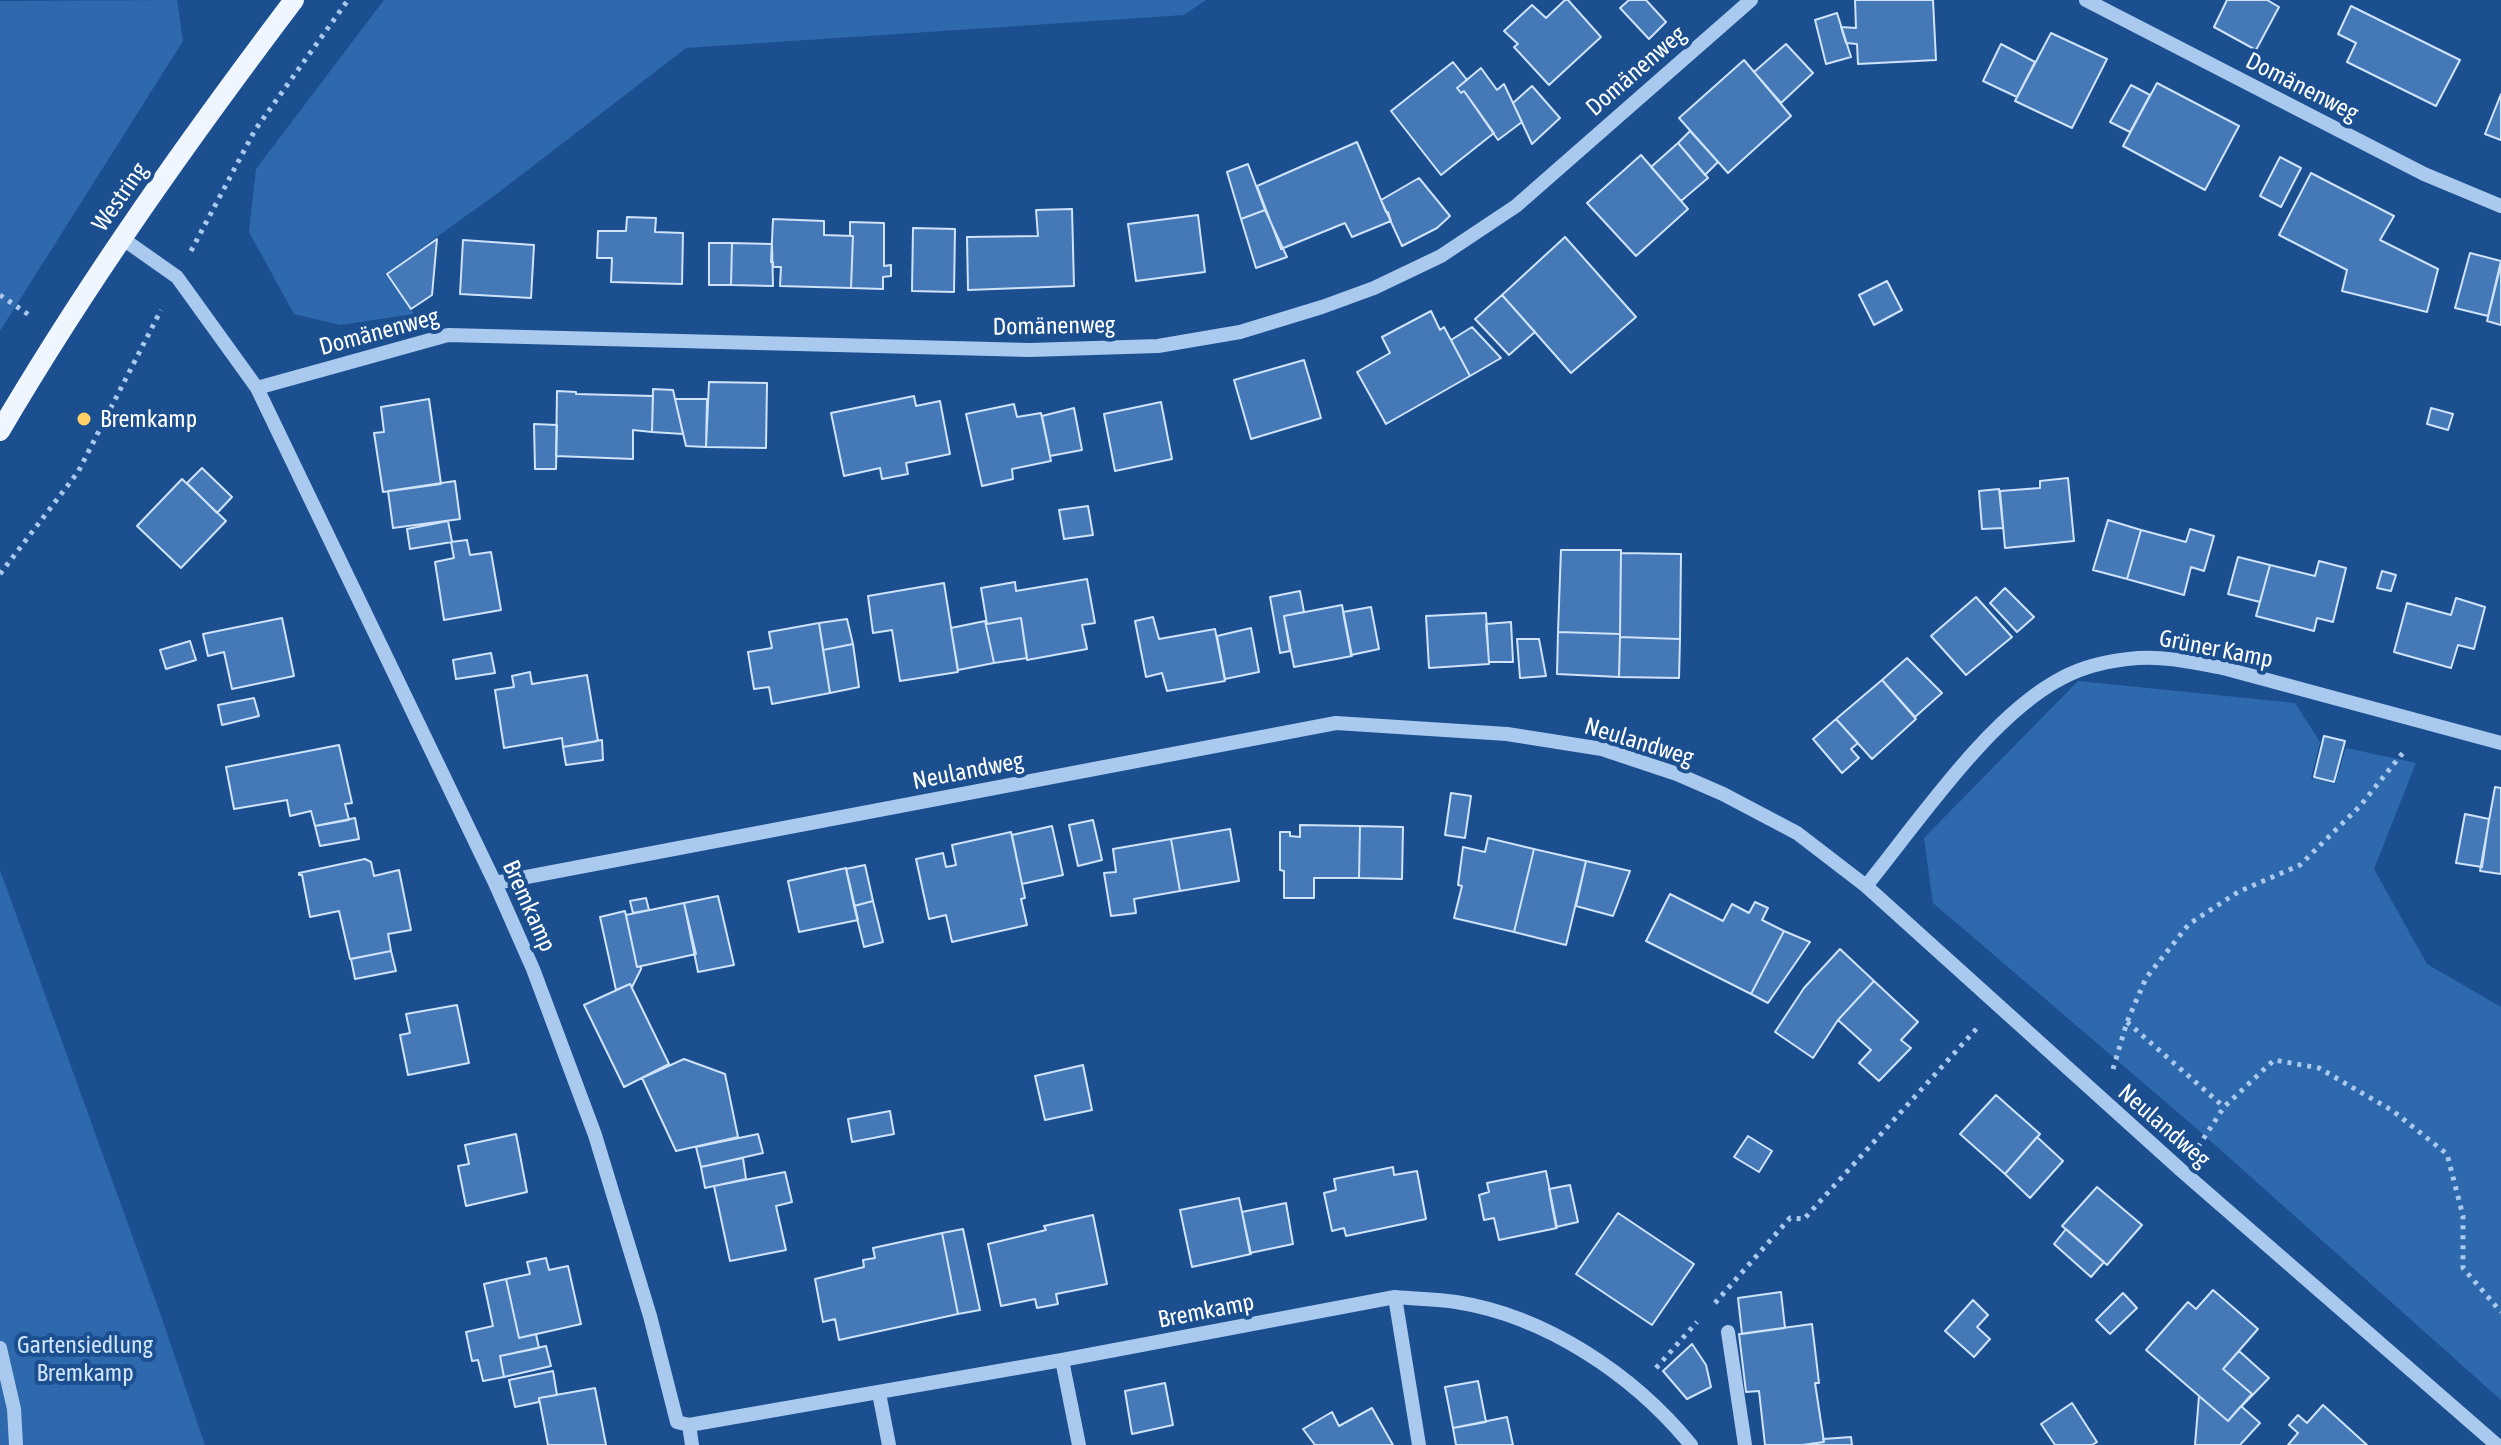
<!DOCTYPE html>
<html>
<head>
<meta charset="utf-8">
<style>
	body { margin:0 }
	canvas { display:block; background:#1b4f8f }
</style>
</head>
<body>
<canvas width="2501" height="1445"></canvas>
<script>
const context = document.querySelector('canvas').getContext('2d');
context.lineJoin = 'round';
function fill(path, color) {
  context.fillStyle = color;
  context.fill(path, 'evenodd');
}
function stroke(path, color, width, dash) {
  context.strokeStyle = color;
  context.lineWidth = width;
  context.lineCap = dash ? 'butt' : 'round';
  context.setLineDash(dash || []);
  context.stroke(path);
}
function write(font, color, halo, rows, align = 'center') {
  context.font = font + ' "Asap Condensed",sans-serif';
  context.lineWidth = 8;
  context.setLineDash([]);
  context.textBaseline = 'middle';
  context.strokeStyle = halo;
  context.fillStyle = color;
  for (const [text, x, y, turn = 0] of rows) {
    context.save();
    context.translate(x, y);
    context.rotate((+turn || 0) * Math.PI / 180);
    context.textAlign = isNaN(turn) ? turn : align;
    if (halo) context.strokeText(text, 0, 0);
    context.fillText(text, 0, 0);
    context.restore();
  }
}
fill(new Path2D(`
	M 177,0 L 183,41 L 0,331 L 0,1 Z
	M 384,0 L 1206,0 L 1184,15 L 686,48 L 498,193 L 385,274 L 414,314 L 340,325 L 294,314 L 249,232 L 256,169 Z
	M 2078,681 L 2295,703 L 2320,742 L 2311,778 L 2335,784 L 2346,748 L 2416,763 L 2374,869 L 2427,964 L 2501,1007 L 2501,1400 L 2196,1128 L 1933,903 L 1924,838 Z
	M 0,870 L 159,1310 L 205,1445 L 0,1445 Z`), '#2e69ad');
const building = new Path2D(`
	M 1565,0 L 1568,0 L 1601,37 L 1549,85 L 1514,47 L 1518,44 L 1504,31 L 1532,5 L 1546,18 Z
	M 1629,0 L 1646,0 L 1666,22 L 1649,39 L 1620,8 Z
	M 1855,0 L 1933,0 L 1936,60 L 1858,64 L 1857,44 L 1846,43 L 1841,27 L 1856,28 Z
	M 2227,0 L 2267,0 L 2279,7 L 2256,50 L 2214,27 Z
	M 2351,6 L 2460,60 L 2436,106 L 2347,62 L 2356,43 L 2338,34 Z
	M 1837,13 L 1851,57 L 1826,64 L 1815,20 Z
	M 2051,33 L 2107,59 L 2072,128 L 2015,101 Z
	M 1786,44 L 1813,73 L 1781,103 L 1754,72 Z
	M 2001,44 L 2035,62 L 2017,97 L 1983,81 Z
	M 1744,60 L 1791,116 L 1728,173 L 1679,118 Z
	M 1453,62 L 1467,80 L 1457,88 L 1461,93 L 1464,91 L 1494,133 L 1441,175 L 1391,111 Z
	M 1481,68 L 1497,90 L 1504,84 L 1522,122 L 1498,140 L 1464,91 L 1461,93 L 1457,88 Z
	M 2157,83 L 2239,126 L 2205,190 L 2123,146 Z
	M 2131,85 L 2150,95 L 2130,132 L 2110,122 Z
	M 1532,86 L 1560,118 L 1532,144 L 1513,103 Z
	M 2501,94 L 2501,140 L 2485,134 Z
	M 1690,131 L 1718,162 L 1705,175 L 1678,143 Z
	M 1357,142 L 1386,212 L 1388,212 L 1391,221 L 1352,237 L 1345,223 L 1281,249 L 1257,186 Z
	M 1678,143 L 1708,178 L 1681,201 L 1651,167 Z
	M 1641,155 L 1688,209 L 1636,256 L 1587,203 Z
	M 2280,157 L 2301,168 L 2281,207 L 2260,196 Z
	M 1248,164 L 1265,210 L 1241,219 L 1227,172 Z
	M 2311,173 L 2394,216 L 2380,240 L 2438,269 L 2427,312 L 2342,291 L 2347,270 L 2279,235 Z
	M 1419,178 L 1450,216 L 1437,228 L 1402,246 L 1381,200 Z
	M 1072,209 L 1074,286 L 968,290 L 967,237 L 1038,236 L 1036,210 Z
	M 1265,210 L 1287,257 L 1256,268 L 1241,219 Z
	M 1198,215 L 1205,272 L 1136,281 L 1128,224 Z
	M 627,217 L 656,218 L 655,232 L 683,233 L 682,284 L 611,282 L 612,258 L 597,258 L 598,231 L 626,231 Z
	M 773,219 L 824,221 L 824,235 L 853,236 L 851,288 L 780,286 L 781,267 L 773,267 L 773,262 L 771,262 Z
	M 850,222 L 884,223 L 884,266 L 891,265 L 891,276 L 883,277 L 883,289 L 851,288 L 853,236 L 850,236 Z
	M 913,228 L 955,229 L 954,292 L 912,291 Z
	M 1565,237 L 1636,317 L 1571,373 L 1502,295 Z
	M 437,239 L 432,295 L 411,309 L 387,274 Z
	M 463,240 L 534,245 L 531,298 L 460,294 Z
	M 709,243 L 732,243 L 731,285 L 709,285 Z
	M 732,243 L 772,244 L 773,286 L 731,285 Z
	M 2470,253 L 2501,261 L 2488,316 L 2455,308 Z
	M 2501,264 L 2501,325 L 2487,321 Z
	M 1887,281 L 1902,310 L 1874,325 L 1859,295 Z
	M 1502,295 L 1535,332 L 1509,355 L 1475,319 Z
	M 1431,311 L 1440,330 L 1444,327 L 1470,376 L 1386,424 L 1357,372 L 1390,353 L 1382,337 Z
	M 1472,327 L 1501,358 L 1470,376 L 1451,340 Z
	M 1304,360 L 1321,418 L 1251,439 L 1234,380 Z
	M 709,382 L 767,383 L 766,448 L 706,447 Z
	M 653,389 L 673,390 L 683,434 L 652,432 Z
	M 557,391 L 576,392 L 576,394 L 653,396 L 652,432 L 633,430 L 633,459 L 556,456 Z
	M 914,396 L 916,406 L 940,401 L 950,454 L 906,463 L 908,474 L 882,479 L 880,468 L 844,476 L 831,413 Z
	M 429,399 L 441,484 L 383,492 L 374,433 L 384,432 L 381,407 Z
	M 675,399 L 707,399 L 706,447 L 686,446 Z
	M 1161,402 L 1172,459 L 1115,471 L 1104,414 Z
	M 1014,404 L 1017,417 L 1041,413 L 1051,461 L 1012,469 L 1013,479 L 982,486 L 966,414 Z
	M 1074,408 L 1082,450 L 1050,456 L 1042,416 Z
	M 2431,408 L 2453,414 L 2448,430 L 2427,424 Z
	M 534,424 L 557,425 L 556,469 L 535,469 Z
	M 202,468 L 232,497 L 217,513 L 187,483 Z
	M 2068,478 L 2074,541 L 2005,548 L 2000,491 L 2040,488 L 2040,481 Z
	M 182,479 L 226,521 L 181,568 L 137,526 Z
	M 455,481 L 460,519 L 393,528 L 388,491 Z
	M 1999,489 L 2003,528 L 1982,529 L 1979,491 Z
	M 1088,506 L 1093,535 L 1064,539 L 1059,510 Z
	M 2108,520 L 2141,530 L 2127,579 L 2093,570 Z
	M 448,521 L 452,542 L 410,549 L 407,529 Z
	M 2190,529 L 2214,536 L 2204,571 L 2191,567 L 2184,595 L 2127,579 L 2141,530 L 2186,542 Z
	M 467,540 L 470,555 L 491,552 L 501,610 L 444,620 L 435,562 L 454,558 L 451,542 Z
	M 1561,550 L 1621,550 L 1620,634 L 1558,632 Z
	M 1621,553 L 1681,554 L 1680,639 L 1620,637 Z
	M 2238,557 L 2270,565 L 2260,602 L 2228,594 Z
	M 2319,561 L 2346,568 L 2333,622 L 2317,618 L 2314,631 L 2256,616 L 2270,565 L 2315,576 Z
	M 2382,571 L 2396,575 L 2391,591 L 2377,588 Z
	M 1087,579 L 1095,623 L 1082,625 L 1087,649 L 1027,660 L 1021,618 L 987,624 L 981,588 L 1015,582 L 1016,591 Z
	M 944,583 L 958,672 L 900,681 L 892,630 L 873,633 L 868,596 Z
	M 2005,588 L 2034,617 L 2017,632 L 1990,603 Z
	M 1300,591 L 1304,612 L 1284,616 L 1290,651 L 1280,653 L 1270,597 Z
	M 1976,597 L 2012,637 L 1966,675 L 1931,636 Z
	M 2456,598 L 2485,607 L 2474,649 L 2458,645 L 2451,668 L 2394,652 L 2407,603 L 2451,615 Z
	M 1342,605 L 1352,656 L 1294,667 L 1284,616 Z
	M 1371,607 L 1379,649 L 1351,655 L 1343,612 Z
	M 1486,613 L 1489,664 L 1429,668 L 1426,616 Z
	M 1153,617 L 1159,639 L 1215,629 L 1225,681 L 1167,691 L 1162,673 L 1146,677 L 1135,621 Z
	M 282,618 L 294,676 L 232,689 L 224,652 L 208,656 L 203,634 Z
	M 1021,618 L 1027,658 L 994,663 L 985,621 L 987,624 Z
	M 847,619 L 853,644 L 823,650 L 819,623 Z
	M 985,621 L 994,663 L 958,670 L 951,628 Z
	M 1511,622 L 1513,662 L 1489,662 L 1486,624 Z
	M 819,623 L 830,693 L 772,704 L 769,687 L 754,689 L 748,652 L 772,648 L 769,632 Z
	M 1251,628 L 1259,672 L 1225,679 L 1217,636 Z
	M 1558,632 L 1620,634 L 1619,677 L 1557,674 Z
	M 1620,637 L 1680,639 L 1679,678 L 1619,677 Z
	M 1517,639 L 1539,639 L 1546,676 L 1520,678 Z
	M 190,641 L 196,660 L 166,669 L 160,650 Z
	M 853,644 L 859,687 L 830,693 L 823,650 Z
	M 491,653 L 495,673 L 456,679 L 453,660 Z
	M 1907,658 L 1942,693 L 1915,717 L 1882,680 Z
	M 530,672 L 532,684 L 587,675 L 598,741 L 563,747 L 562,738 L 504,748 L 495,690 L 514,687 L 512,676 Z
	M 1882,680 L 1916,719 L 1872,759 L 1836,719 Z
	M 254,698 L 259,716 L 222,725 L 218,705 Z
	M 1836,719 L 1858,743 L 1851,749 L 1859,758 L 1842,773 L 1813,739 Z
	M 2324,736 L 2345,741 L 2334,782 L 2314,777 Z
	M 602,740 L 603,760 L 566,765 L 563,747 Z
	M 339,745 L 352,803 L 345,804 L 349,820 L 315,826 L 311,811 L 290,816 L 287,800 L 234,809 L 226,767 Z
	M 2495,787 L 2501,788 L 2501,874 L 2480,871 Z
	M 1451,793 L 1471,796 L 1465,838 L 1445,835 Z
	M 2465,814 L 2489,819 L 2482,867 L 2456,863 Z
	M 355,818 L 359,839 L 320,846 L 315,826 Z
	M 1093,820 L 1102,860 L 1078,866 L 1069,825 Z
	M 1300,825 L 1360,826 L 1359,878 L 1314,878 L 1314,898 L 1284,898 L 1284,871 L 1280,870 L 1280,832 L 1290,832 L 1290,836 L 1300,837 Z
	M 1052,826 L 1063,875 L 1022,884 L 1012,835 Z
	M 1360,826 L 1403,827 L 1402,879 L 1359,878 Z
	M 1230,829 L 1239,881 L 1180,891 L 1171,839 Z
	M 1011,832 L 1025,898 L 1021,899 L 1027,925 L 952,942 L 946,915 L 929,919 L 916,859 L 943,853 L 946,867 L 956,865 L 952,845 Z
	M 1488,838 L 1534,849 L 1514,932 L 1454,918 L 1462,886 L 1458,885 L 1463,847 L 1485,852 Z
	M 1171,839 L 1180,891 L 1134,899 L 1136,913 L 1111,916 L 1104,873 L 1116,872 L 1113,849 Z
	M 1534,849 L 1586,861 L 1566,945 L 1514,932 Z
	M 365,859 L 371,862 L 374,876 L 399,870 L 411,930 L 388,934 L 391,951 L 350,959 L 339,911 L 310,917 L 302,875 L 299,875 L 299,873 Z
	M 1586,861 L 1630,871 L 1613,916 L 1576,906 Z
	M 865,865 L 873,901 L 854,906 L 846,869 Z
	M 846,868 L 858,920 L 799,932 L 788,881 Z
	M 1670,894 L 1723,921 L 1732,904 L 1749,913 L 1755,902 L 1768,908 L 1762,920 L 1784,931 L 1751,994 L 1646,941 Z
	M 718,896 L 734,965 L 698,972 L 684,903 Z
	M 646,898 L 649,910 L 633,913 L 630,901 Z
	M 873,901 L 883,942 L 864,947 L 854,906 Z
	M 684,903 L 696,954 L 637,967 L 626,915 Z
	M 625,911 L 637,967 L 641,966 L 641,969 L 632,987 L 630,984 L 616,990 L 600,917 Z
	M 1784,931 L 1810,942 L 1768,1003 L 1751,994 Z
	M 1840,949 L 1874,981 L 1838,1020 L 1813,1058 L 1775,1032 L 1804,988 Z
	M 391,951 L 396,971 L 355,979 L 351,959 Z
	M 1874,981 L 1918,1022 L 1901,1040 L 1911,1048 L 1879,1081 L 1859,1063 L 1871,1050 L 1838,1020 Z
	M 630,984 L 669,1064 L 624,1087 L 584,1005 Z
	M 457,1005 L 469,1063 L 408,1075 L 400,1035 L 410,1033 L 406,1014 Z
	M 684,1059 L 725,1074 L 738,1137 L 676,1151 L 642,1078 Z
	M 1083,1065 L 1092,1110 L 1045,1120 L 1035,1076 Z
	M 1996,1095 L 2040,1134 L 2005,1174 L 1960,1134 Z
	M 890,1111 L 894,1134 L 852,1142 L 848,1119 Z
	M 516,1134 L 527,1192 L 466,1206 L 458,1166 L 469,1164 L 465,1145 Z
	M 758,1134 L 763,1153 L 701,1167 L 696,1147 Z
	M 1748,1136 L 1772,1151 L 1759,1172 L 1734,1157 Z
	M 2037,1137 L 2063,1161 L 2030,1198 L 2005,1174 Z
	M 743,1158 L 746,1179 L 705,1188 L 701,1167 Z
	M 1393,1167 L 1394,1175 L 1417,1171 L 1426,1219 L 1346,1236 L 1344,1228 L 1332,1231 L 1324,1193 L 1336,1190 L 1334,1179 Z
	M 1546,1171 L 1557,1228 L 1499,1240 L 1494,1218 L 1484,1220 L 1479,1195 L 1489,1192 L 1487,1183 Z
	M 785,1172 L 792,1202 L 776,1206 L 786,1250 L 730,1261 L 714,1186 Z
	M 1570,1185 L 1578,1222 L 1556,1227 L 1549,1189 Z
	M 2097,1187 L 2142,1225 L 2107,1265 L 2062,1226 Z
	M 1239,1198 L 1251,1254 L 1192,1267 L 1180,1210 Z
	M 1286,1203 L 1293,1244 L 1250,1253 L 1242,1212 Z
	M 1618,1213 L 1694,1264 L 1652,1325 L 1576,1274 Z
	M 1093,1215 L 1107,1284 L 1056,1294 L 1058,1304 L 1037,1308 L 1035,1299 L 1001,1306 L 988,1244 L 1046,1230 L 1044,1226 Z
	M 963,1229 L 980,1310 L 958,1314 L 942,1233 Z
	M 2066,1229 L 2104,1262 L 2091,1277 L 2054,1244 Z
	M 942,1233 L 958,1314 L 839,1340 L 835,1319 L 823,1322 L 815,1279 L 864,1267 L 863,1260 L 875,1258 L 873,1248 Z
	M 546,1258 L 549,1270 L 568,1266 L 581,1324 L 519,1338 L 506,1279 L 530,1274 L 527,1262 Z
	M 506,1279 L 519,1338 L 536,1334 L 539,1348 L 500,1356 L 504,1377 L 483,1381 L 478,1360 L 472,1361 L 466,1332 L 493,1326 L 484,1284 Z
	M 2213,1290 L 2258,1329 L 2223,1369 L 2252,1394 L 2228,1421 L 2146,1350 L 2188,1302 L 2196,1309 Z
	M 1781,1292 L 1785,1328 L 1742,1334 L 1738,1298 Z
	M 2123,1293 L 2137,1308 L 2110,1334 L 2096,1320 Z
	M 1973,1300 L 1988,1315 L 1977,1327 L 1990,1339 L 1974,1357 L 1945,1331 Z
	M 1812,1324 L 1819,1383 L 1815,1383 L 1824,1442 L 1802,1445 L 1765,1445 L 1759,1391 L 1746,1392 L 1739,1334 Z
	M 1692,1344 L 1706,1365 L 1711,1387 L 1687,1399 L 1663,1371 Z
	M 546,1346 L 551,1366 L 504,1377 L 500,1356 Z
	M 2239,1351 L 2269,1378 L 2241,1407 L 2252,1394 L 2223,1369 Z
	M 553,1371 L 557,1395 L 539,1398 L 539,1402 L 515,1407 L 509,1380 Z
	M 1478,1381 L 1486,1422 L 1453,1428 L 1445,1387 Z
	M 1165,1383 L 1173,1425 L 1132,1434 L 1125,1391 Z
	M 595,1388 L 606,1445 L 548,1445 L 539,1398 Z
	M 2199,1396 L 2228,1421 L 2241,1406 L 2260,1423 L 2240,1445 L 2195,1445 Z
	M 2072,1403 L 2097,1442 L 2092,1445 L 2055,1445 L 2041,1424 Z
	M 2323,1405 L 2367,1445 L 2288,1445 L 2298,1433 L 2289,1425 L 2298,1415 L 2307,1423 Z
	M 1372,1408 L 1393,1445 L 1315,1445 L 1303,1429 L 1332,1412 L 1339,1426 Z
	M 1507,1417 L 1513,1445 L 1456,1445 L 1453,1428 Z
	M 1851,1437 L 1852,1445 L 1803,1445 L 1824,1442 L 1823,1439 Z`);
fill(building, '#4478b7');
stroke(building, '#cfe3fa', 2);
stroke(new Path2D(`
	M 191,251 L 255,130 L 348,0
	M 0,295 L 32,317
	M 0,574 L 78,472 L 161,310
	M 2127,1022 L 2224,1107
	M 2113,1069 L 2127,1022 L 2146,978 L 2189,924 L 2238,892 L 2300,865 L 2360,806 L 2406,749
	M 2198,1147 L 2224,1107 L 2274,1060 L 2319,1068 L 2393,1111 L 2447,1154 L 2463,1216 L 2463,1268 L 2501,1312
	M 1715,1303 L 1790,1218 L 1804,1219 L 1978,1027
	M 1656,1368 L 1697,1322`), '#a9c9ee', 5, [4, 6]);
stroke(new Path2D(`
	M 2086,0 L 2424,174 L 2501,206
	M 123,239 L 177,277 L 257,388 L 495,883 L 533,969 L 595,1135 L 650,1316 L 677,1422 L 689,1425 L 1062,1360 L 1395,1297 C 1415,1299 1436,1299 1456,1302 C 1546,1316 1634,1375 1691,1445
	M 257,388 L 448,335 L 1030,350 L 1158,346 L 1240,332 L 1322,307 L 1374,288 L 1441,256 L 1516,206 L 1751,0
	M 495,883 L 1336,723 L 1507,734 L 1602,749 L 1677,774 L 1723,794 L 1797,833 L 1866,886 L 2182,1171 L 2497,1445
	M 1866,886 C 1918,822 1990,715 2062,678 C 2084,666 2113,660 2138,658 C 2167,656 2195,663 2223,668 L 2501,743
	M 1395,1297 L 1419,1445
	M 1728,1332 L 1745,1445
	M 0,1348 L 14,1409 L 16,1445
	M 1062,1360 L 1079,1445
	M 879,1393 L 889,1445
	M 689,1425 L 692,1445`), '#a9c9ee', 14);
stroke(new Path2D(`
	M 0,431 C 88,281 189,139 294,0`), '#f0f6ff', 20);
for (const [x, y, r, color] of [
	[84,419,8,"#ffd166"]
]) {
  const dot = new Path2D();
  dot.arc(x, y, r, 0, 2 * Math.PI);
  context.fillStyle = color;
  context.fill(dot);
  stroke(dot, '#1b4f8f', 3);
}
write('24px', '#fff', '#1b4f8f', [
	["Domänenweg",1636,71,-41],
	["Domänenweg",2302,87,27],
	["Westring",120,197,-55],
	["Domänenweg",1054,326,-1],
	["Domänenweg",379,332,-15],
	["Grüner Kamp",2216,649,11],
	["Neulandweg",1639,742,17],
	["Neulandweg",968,771,-11],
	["Bremkamp",529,906,66],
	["Neulandweg",2164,1126,41],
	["Bremkamp",1206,1311,-11]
]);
write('24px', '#fff', '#1b4f8f', [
	["Bremkamp",100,419]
], 'left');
write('24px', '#cfe3fa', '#1b4f8f', [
	["Gartensiedlung",85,1345],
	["Bremkamp",85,1373]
]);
</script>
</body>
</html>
